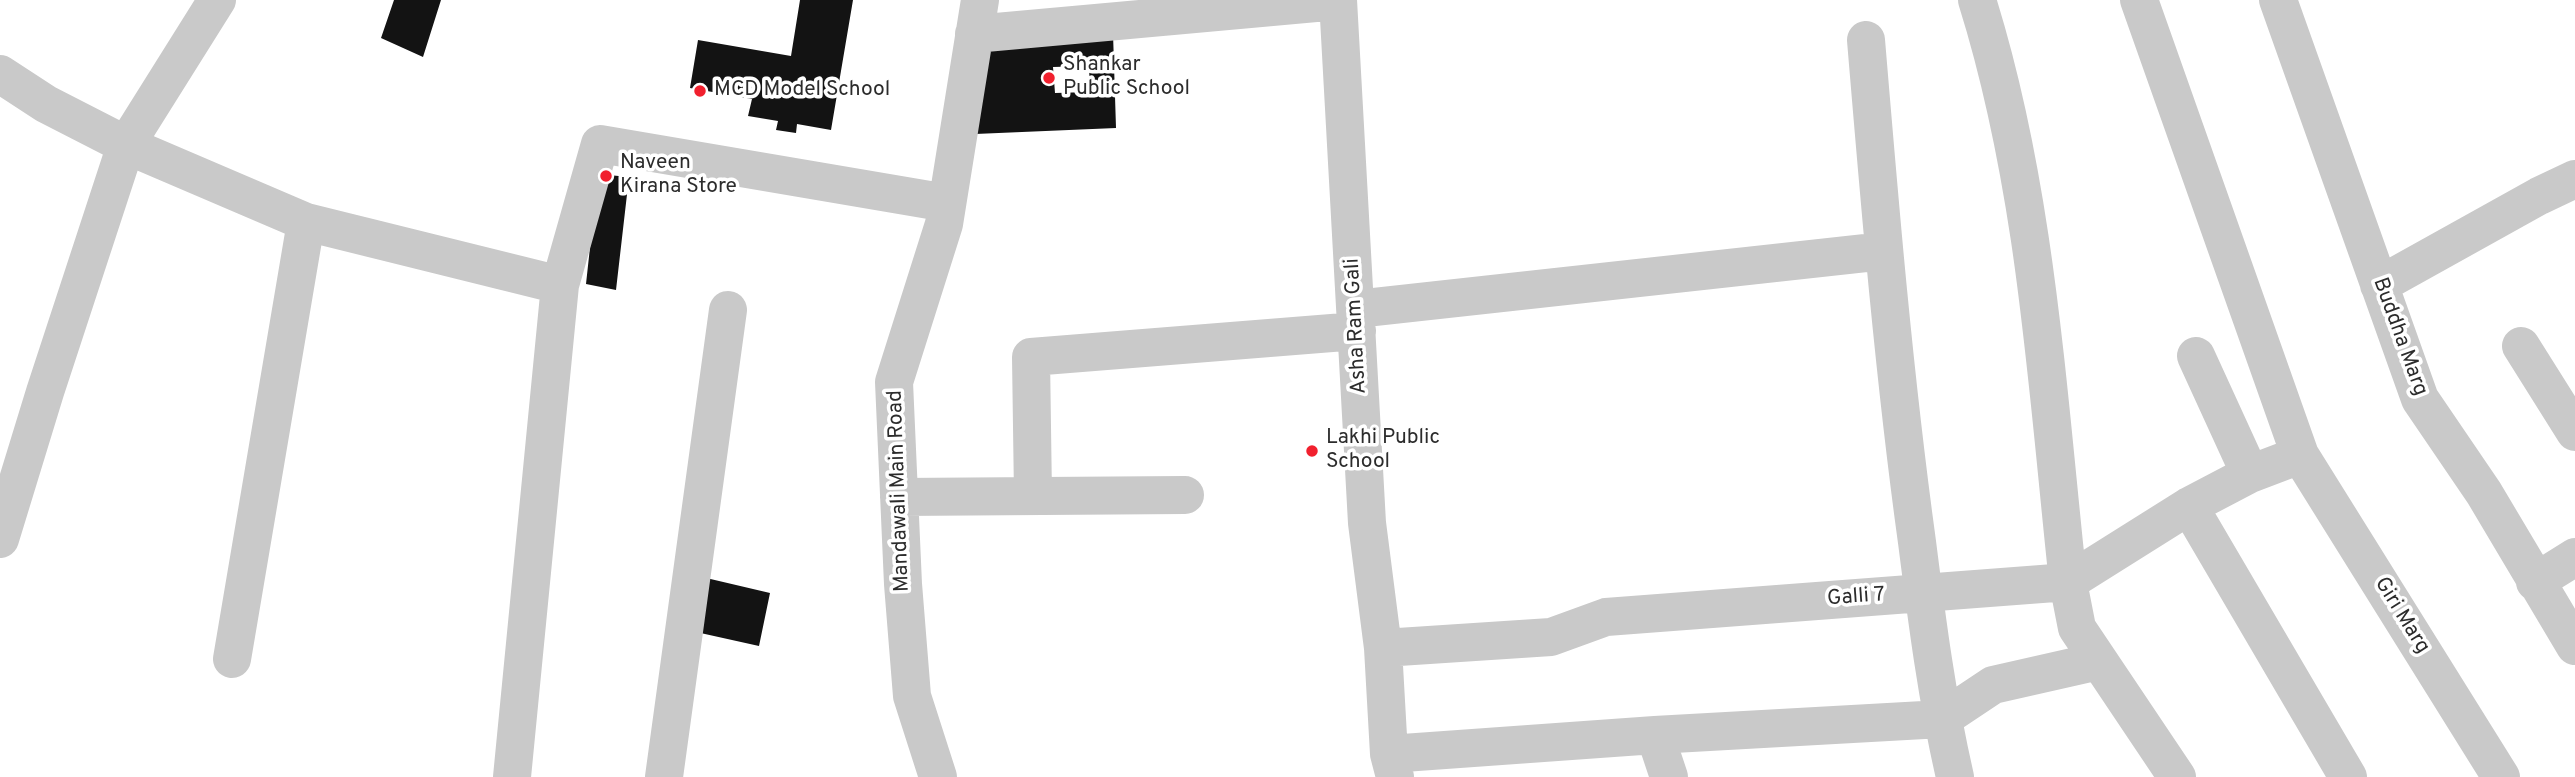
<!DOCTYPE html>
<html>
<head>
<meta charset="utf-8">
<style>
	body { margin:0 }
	canvas { display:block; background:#fff }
</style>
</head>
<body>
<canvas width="2575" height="777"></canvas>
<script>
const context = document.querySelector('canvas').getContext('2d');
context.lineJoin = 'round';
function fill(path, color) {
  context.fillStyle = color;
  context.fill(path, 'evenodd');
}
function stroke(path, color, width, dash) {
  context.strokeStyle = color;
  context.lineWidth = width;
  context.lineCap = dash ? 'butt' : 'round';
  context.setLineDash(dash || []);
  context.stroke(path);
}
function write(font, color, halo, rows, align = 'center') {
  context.font = font + ' Overpass,sans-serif';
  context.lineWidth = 7;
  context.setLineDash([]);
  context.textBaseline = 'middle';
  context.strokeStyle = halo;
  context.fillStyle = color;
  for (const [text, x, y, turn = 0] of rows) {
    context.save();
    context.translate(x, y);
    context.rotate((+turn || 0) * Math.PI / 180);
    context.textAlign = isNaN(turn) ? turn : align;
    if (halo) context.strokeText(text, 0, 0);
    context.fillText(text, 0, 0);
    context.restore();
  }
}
fill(new Path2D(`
	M 394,0 L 441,0 L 423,57 L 381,38 Z
	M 800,0 L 853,0 L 831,130 L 797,124 L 796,133 L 776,130 L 778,121 L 748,116 L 752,99 L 690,88 L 698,40 L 791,56 Z
	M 1113,33 L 1116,128 L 975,134 L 991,37 ZM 1089,66 L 1090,92 L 1055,93 L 1053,67 Z
	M 598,174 L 629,177 L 616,290 L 586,284 Z
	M 702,577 L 770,593 L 759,646 L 696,632 Z`), '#131313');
stroke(new Path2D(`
	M 1338,0 L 1367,523 L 1383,648 L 1389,754 L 1395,777
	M 1977,0 C 2036,188 2047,387 2068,582 L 2077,628 L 2177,777
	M 2139,0 L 2300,455 L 2501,777
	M 2278,0 L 2420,399 L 2484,493 L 2575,646
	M 974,34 L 1338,1
	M 1866,40 C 1880,208 1894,375 1917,542 C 1927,621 1937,699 1955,777
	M 0,74 L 46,104 L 126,145 L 306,222 L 560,285
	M 2379,285 L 2539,196 L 2575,179
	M 1356,309 L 1884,251
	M 2521,346 L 2575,432
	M 2196,356 L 2250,474
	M 1033,496 L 1031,357 L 1357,331
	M 899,497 L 1185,495
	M 2189,506 L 2348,777
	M 0,539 L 45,392 L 126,145 L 217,0
	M 2535,582 L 2575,557
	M 1383,648 L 1551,637 L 1606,617 L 2068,582 L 2189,506 L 2250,474 L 2300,455
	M 232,659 L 306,222
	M 1655,735 L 1669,777
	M 1389,754 L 1655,735 L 1942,719 L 1993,685 L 2099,661
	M 512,777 L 560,285 L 600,144 L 947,203
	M 664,777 L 728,310
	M 938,777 L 912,696 L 903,584 L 894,382 L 944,224 L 980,0`), '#c9c9c9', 38);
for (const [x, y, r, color] of [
	[1049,78,7,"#f1202e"],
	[700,91,7,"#f1202e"],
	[606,176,7,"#f1202e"],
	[1312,451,7,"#f1202e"]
]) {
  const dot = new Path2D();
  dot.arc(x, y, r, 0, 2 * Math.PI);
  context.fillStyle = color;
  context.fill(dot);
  stroke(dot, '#fff', 2.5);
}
write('21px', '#2c2c2c', '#fff', [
	["Shankar",1063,66],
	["Public School",1063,90],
	["MCD Model School",714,91],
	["Naveen",620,164],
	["Kirana Store",620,188],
	["Lakhi Public",1326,439],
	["School",1326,463]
], 'left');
write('21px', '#2c2c2c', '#fff', [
	["Asha Ram Gali",1357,326,-93],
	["Buddha Marg",2399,337,70],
	["Mandawali Main Road",900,491,-92],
	["Galli 7",1856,598,-4],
	["Giri Marg",2401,616,58]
]);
</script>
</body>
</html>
